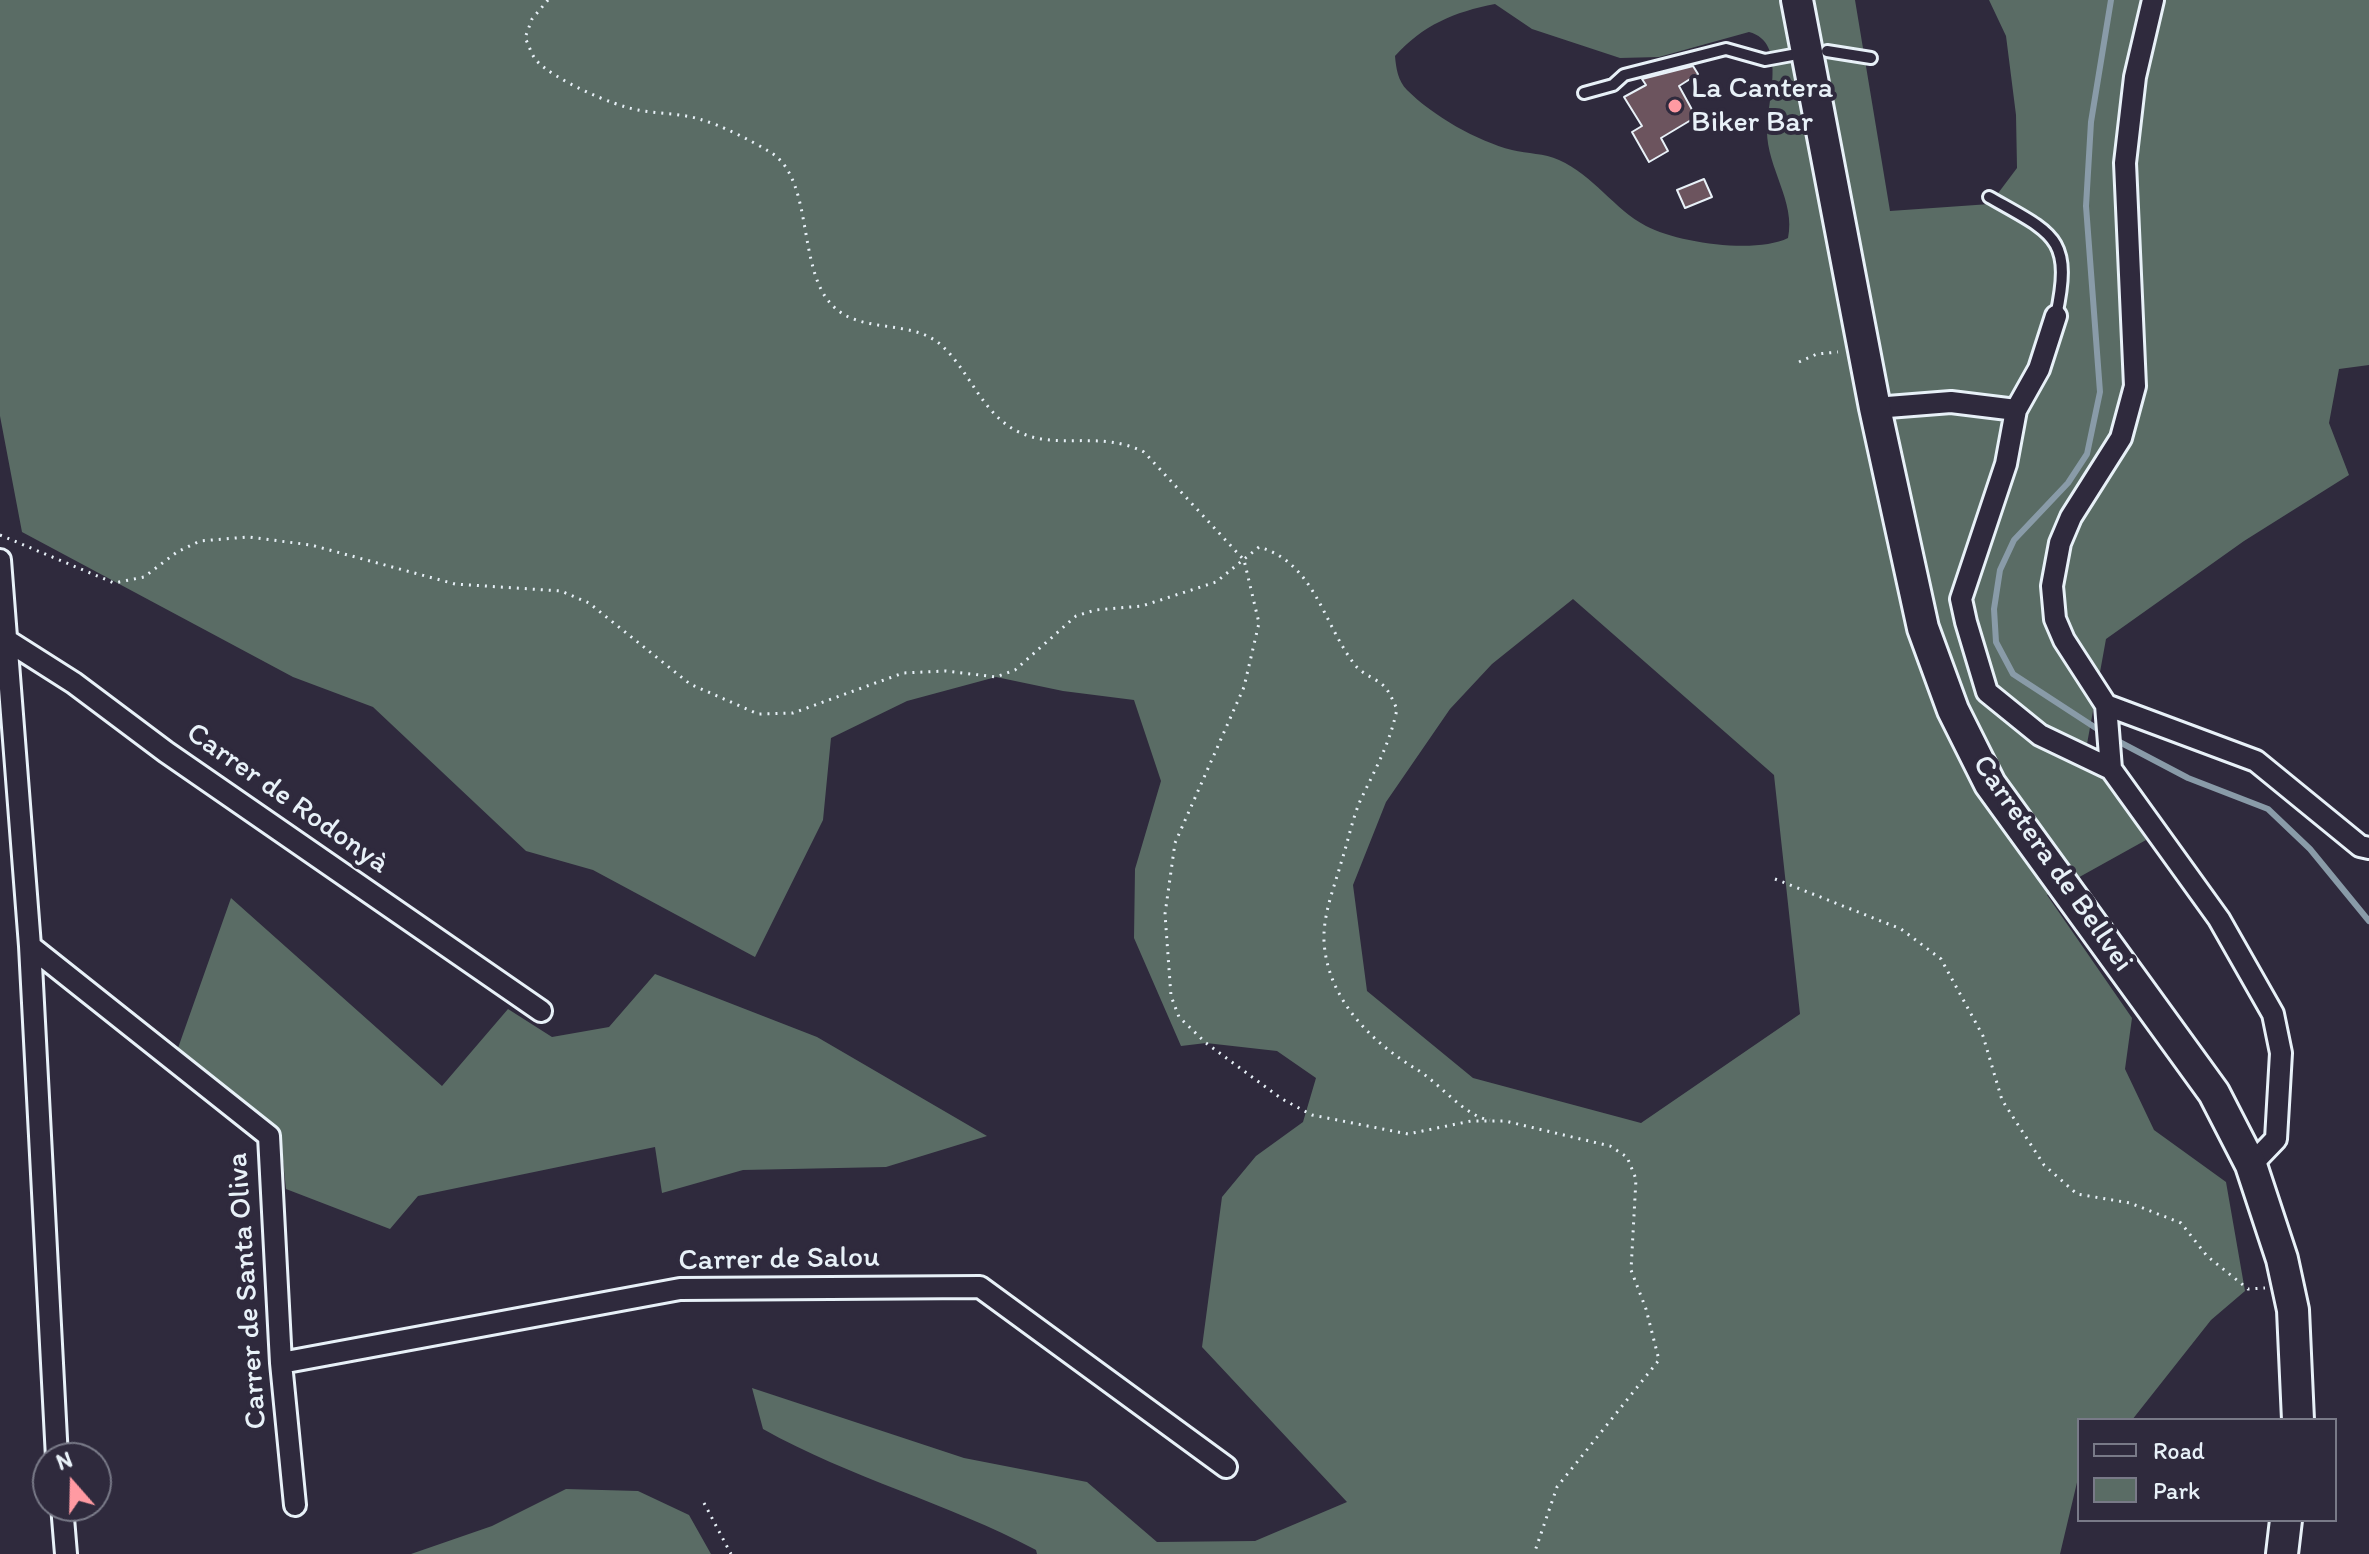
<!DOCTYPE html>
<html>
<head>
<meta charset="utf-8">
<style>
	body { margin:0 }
	#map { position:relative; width:2369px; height:1554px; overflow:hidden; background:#2f2a3d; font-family:Itim,sans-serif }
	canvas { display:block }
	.legend { position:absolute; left:2077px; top:1418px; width:260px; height:104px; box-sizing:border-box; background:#2f2a3d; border:2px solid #797a88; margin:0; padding:10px 14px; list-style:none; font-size:24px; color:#e8f1f8 }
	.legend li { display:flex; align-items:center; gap:16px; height:40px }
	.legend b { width:40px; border:2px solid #797a88 }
	.north { position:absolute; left:32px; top:1442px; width:80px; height:80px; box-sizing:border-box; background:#2f2a3d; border:2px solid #797a88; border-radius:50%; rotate:340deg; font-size:22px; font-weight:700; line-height:32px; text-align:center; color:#e8f1f8 }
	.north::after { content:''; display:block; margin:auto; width:28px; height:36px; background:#ff9aa2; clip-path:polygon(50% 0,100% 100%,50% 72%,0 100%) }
</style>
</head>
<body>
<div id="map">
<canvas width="2369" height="1554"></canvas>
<ul class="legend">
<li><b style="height:10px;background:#2f2a3d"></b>Road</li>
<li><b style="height:22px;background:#5a6c65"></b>Park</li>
</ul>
<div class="north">N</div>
</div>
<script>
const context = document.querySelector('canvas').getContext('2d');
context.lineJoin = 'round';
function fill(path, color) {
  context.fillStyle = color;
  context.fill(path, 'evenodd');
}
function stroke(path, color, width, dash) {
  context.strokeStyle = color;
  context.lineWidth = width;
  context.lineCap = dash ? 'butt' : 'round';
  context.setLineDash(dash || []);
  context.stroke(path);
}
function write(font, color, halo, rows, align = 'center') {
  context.font = font + ' Itim,sans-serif';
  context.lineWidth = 8;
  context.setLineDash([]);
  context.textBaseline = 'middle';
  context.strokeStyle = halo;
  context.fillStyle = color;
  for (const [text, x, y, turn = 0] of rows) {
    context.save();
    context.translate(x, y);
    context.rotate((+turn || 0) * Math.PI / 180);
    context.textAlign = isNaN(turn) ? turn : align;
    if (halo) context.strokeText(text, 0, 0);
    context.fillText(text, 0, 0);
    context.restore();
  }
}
fill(new Path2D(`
	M 0,0 L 1855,0 L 1890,211 L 1990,204 L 2017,168 L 2016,115 L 2006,36 L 1989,0 L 2369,0 L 2369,365 L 2339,369 L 2329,423 L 2349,475 L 2244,541 L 2106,639 L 2087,744 L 2146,840 L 2047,895 L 2132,1018 L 2125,1069 L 2154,1130 L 2226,1182 L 2245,1291 L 2211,1320 L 2132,1420 L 2079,1420 L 2079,1474 L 2060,1554 L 1037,1554 L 1036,1550 C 948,1503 850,1478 763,1429 L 752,1388 L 964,1458 L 1087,1482 L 1157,1542 L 1255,1541 L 1347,1502 L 1202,1347 L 1222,1197 L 1256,1156 L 1303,1122 L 1316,1078 L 1277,1051 L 1206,1043 L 1181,1046 L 1134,938 L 1135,869 L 1161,781 L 1134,700 L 1063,691 L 996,677 L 907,701 L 831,738 L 823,820 L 755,957 L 593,870 L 526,851 L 373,707 L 293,677 L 22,532 L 0,416 ZM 1495,4 L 1532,29 L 1620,58 L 1659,57 L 1749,32 C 1788,42 1767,101 1767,131 C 1767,168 1796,202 1788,238 C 1756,254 1678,243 1646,226 C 1614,209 1593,175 1559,160 C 1544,153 1528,154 1512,150 C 1477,141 1433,116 1407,90 C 1398,81 1396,68 1395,56 C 1423,25 1454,12 1495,4 ZM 1573,599 L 1774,775 L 1800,1014 L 1641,1123 L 1473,1078 L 1367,991 L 1353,885 L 1386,802 L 1450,709 L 1492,664 Z
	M 231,898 L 442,1086 L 508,1009 L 552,1037 L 609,1027 L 655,974 L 817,1037 L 987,1136 L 886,1167 L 743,1170 L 662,1193 L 655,1147 L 418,1196 L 390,1229 L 286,1189 L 280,1133 L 178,1048 Z
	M 566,1489 L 638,1491 L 689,1515 L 711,1554 L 411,1554 L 492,1526 Z`), '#5a6c65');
stroke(new Path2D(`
	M 2102,732 L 2013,674 L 1996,642 L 1994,609 L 2000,570 L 2014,540 L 2068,483 L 2087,454 L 2100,392 L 2086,206 L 2091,122 L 2111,0
	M 2112,738 L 2188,778 L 2268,809 L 2310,849 L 2369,921`), '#899ba8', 6);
const building = new Path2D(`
	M 1693,66 L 1698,74 L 1679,86 L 1696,117 L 1661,138 L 1668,151 L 1649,162 L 1632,132 L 1642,126 L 1624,97 L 1646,85 L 1642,79 Z
	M 1704,179 L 1712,197 L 1685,208 L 1677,190 Z`);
fill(building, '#6c545e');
stroke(building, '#e8f1f8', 2);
const service = new Path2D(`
	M 1827,51 L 1871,58
	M 1584,93 L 1613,85 L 1624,75 L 1726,49 L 1765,60 L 1792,55
	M 1989,197 C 2054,234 2073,237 2056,316`);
const minor = new Path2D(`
	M 2153,0 L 2135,77 L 2125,163 L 2135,386 L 2121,438 L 2071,517 L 2060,543 L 2052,586 L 2055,619 L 2064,640 L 2106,705 L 2111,769 L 2219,919 L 2273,1014 L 2281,1053 L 2276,1139 L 2251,1165
	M 1875,408 L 1951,402 L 2016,410 L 2039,369 L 2056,316
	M 2016,410 L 2006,464 L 1961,599 L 1966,622 L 1987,692 L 2040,735 L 2111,769
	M 0,560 L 30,946 L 57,1458
	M 0,636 L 74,683 L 166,752 L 541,1011
	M 2106,705 L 2256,761 L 2360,846 L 2369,848
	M 30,946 L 269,1136 L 281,1363 L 295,1505
	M 281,1363 L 680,1289 L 980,1287 L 1226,1467
	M 62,1506 L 66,1554`);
const secondary = new Path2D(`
	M 1797,0 L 1875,408 L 1923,628 L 1953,710 L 1990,784 L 2214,1093 L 2251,1165 L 2282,1259 L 2293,1310 L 2298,1420
	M 2282,1554 L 2286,1520`);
stroke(service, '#e8f1f8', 16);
stroke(minor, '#e8f1f8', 26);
stroke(secondary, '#e8f1f8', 36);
stroke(new Path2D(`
	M 548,0 L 532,19 L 525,38 C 529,45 531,54 536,60 C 552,79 614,106 638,110 C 658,114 679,113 699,119 C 721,125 750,140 770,152 C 815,179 796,270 833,306 C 860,334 910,319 940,344 C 970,370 982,416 1021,433 C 1059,450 1100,430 1144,452 L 1244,560 L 1259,623 L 1244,687 L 1175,843 L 1165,914 L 1171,996 L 1179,1017 L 1206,1043 L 1282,1099 L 1312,1115 L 1408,1134 L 1471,1121 L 1505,1121 L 1610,1146 L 1627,1157 L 1636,1179 L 1631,1270 L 1646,1309 L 1659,1360 L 1557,1487 L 1534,1554
	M 1799,362 L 1817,354 L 1838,352
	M 0,535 L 114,583 L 144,577 L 177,552 L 200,541 L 248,537 L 311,545 L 455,584 L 561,591 L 589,603 L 690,684 L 758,714 L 793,713 L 903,673 L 946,671 L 996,677 L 1015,670 L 1076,616 L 1095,610 L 1142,606 L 1216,582 L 1259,547 C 1315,563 1323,624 1355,665 C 1363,675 1376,678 1385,687 C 1390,693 1394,703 1397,709 C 1390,743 1376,768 1361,799 C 1352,819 1348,842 1341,863 C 1334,888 1323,914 1324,941 C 1327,998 1370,1041 1416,1069 C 1440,1083 1465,1117 1490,1120
	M 1775,879 L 1901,929 L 1941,959 L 1983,1036 L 2002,1100 L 2044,1165 L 2077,1194 L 2130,1203 L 2181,1223 L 2207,1256 L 2248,1289 L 2265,1288
	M 704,1503 L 731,1554`), '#e8f1f8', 3, [2, 6]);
stroke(service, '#2f2a3d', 10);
stroke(minor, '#2f2a3d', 20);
stroke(secondary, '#2f2a3d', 30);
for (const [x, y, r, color] of [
	[1675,106,8,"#ff9aa2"]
]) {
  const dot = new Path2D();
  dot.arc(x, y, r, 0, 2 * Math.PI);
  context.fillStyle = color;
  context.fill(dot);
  stroke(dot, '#2f2a3d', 3);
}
write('30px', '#e8f1f8', '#2f2a3d', [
	["La Cantera",1691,89],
	["Biker Bar",1691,123]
], 'left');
write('30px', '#e8f1f8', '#2f2a3d', [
	["Carrer de Rodonyà",287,799,35],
	["Carretera de Bellvei",2052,864,55],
	["Carrer de Salou",779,1260,-1],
	["Carrer de Santa Oliva",248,1291,-94]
]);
</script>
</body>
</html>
